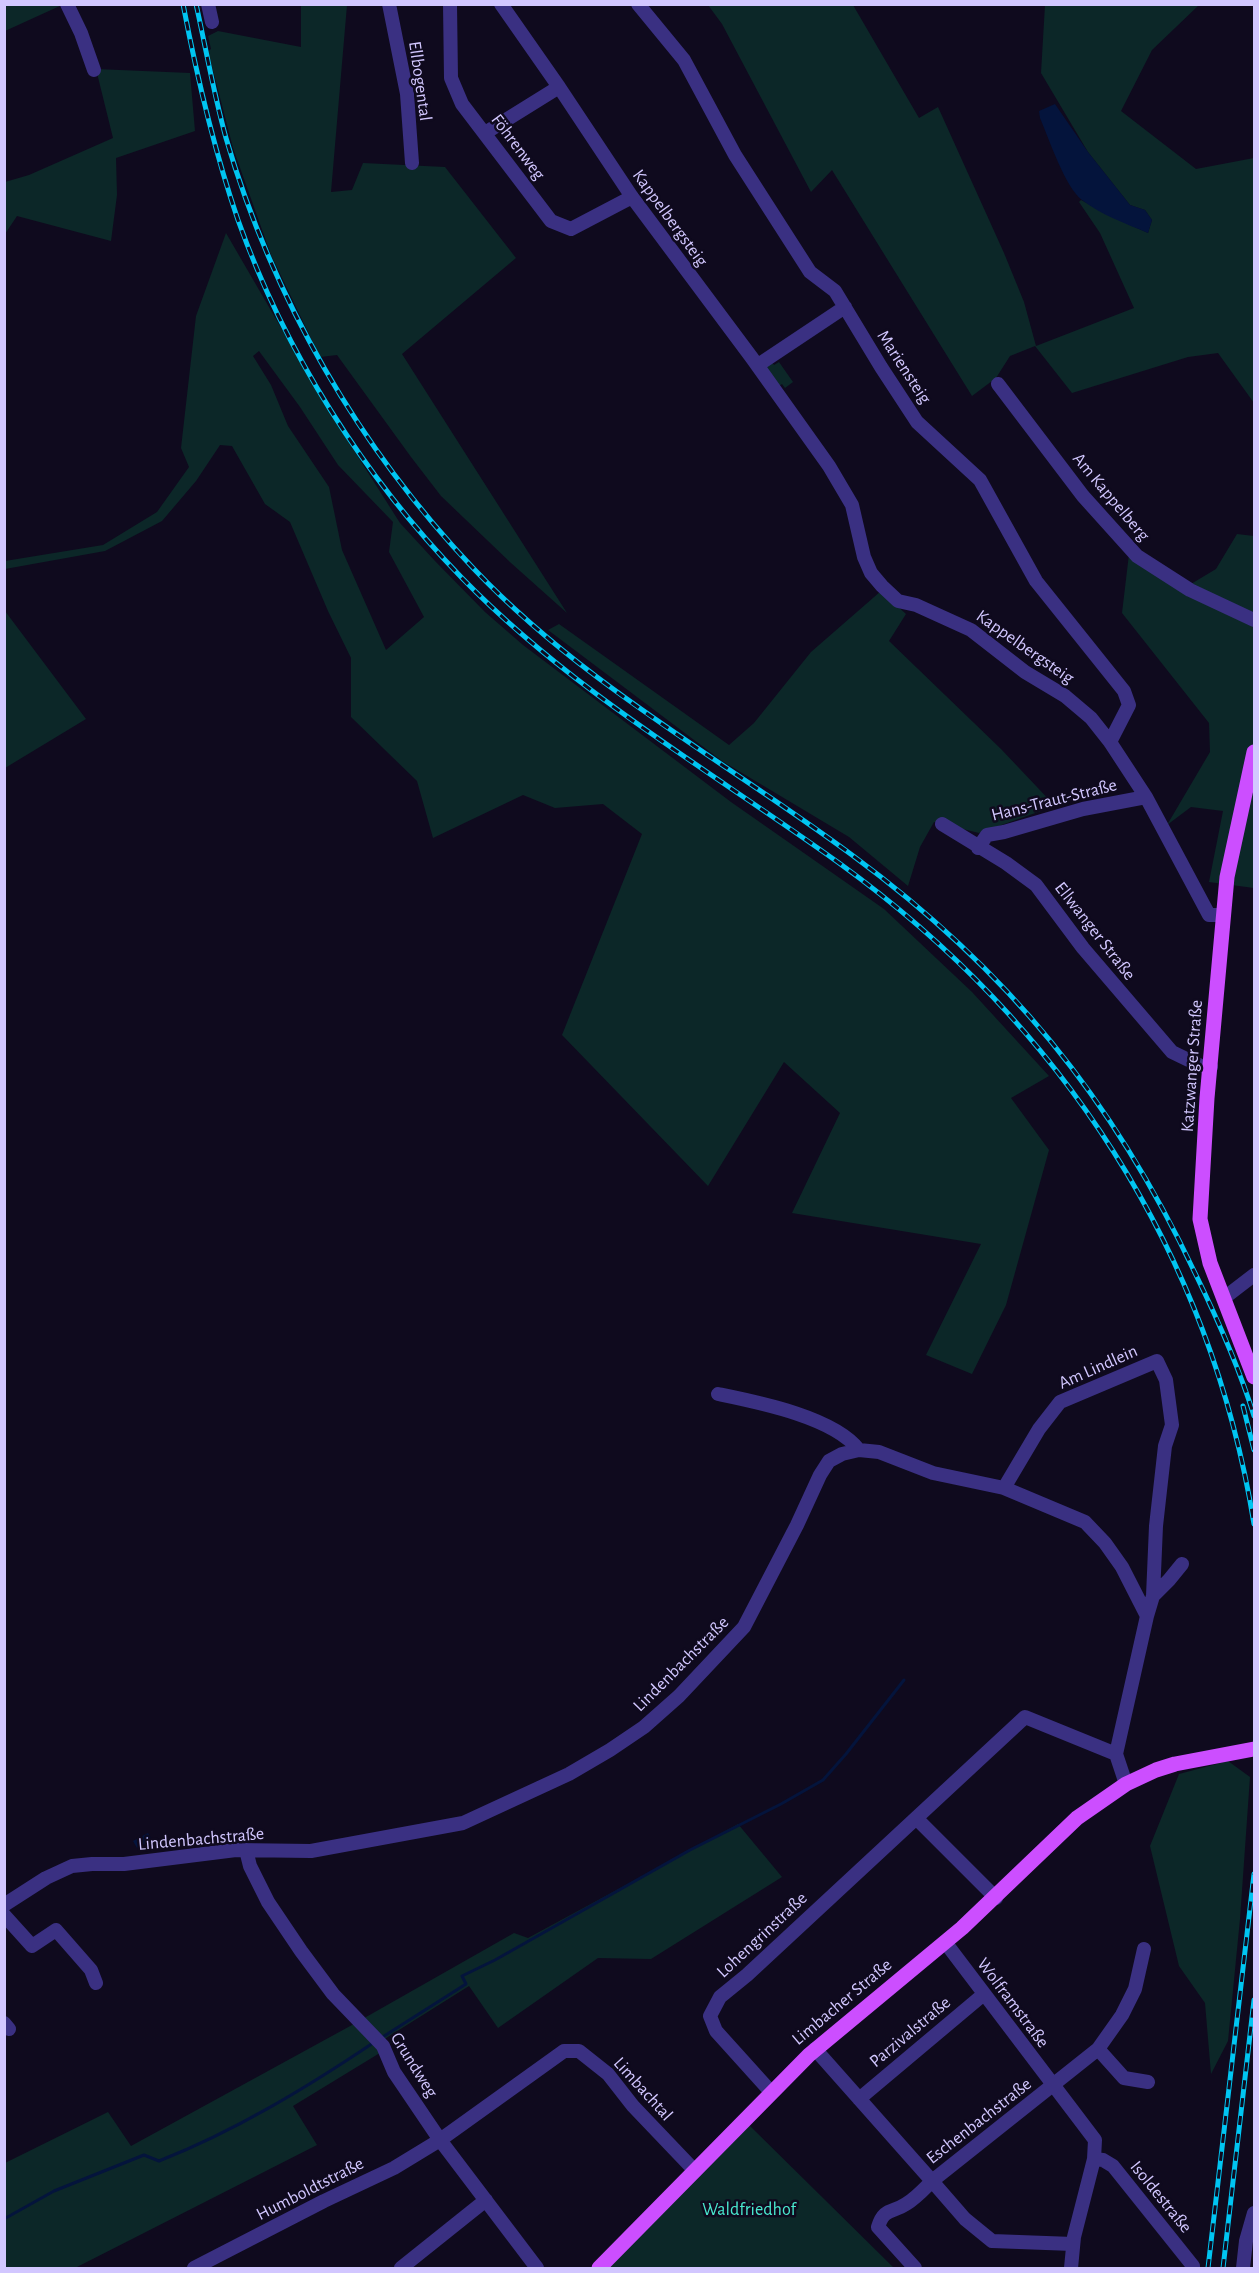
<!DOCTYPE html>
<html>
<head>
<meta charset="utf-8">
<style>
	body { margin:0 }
	#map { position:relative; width:1259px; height:2273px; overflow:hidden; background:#0f0a1e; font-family:"Alegreya Sans",sans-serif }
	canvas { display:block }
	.frame { position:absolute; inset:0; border:6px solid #d2c7ff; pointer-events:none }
</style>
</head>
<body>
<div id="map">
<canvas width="1259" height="2273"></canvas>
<div class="frame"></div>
</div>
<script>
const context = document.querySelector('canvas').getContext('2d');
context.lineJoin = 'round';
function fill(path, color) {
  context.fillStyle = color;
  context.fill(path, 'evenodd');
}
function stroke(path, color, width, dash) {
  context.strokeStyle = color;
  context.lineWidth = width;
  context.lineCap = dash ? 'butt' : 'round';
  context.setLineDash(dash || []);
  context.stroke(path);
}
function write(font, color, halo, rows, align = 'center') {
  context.font = font + ' "Alegreya Sans",sans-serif';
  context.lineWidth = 5;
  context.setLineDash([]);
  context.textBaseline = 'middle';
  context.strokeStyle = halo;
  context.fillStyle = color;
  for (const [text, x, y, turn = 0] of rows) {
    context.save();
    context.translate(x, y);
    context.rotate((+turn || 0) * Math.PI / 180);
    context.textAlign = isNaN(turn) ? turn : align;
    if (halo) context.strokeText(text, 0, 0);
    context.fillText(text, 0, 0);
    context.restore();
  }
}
fill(new Path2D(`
	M 5,4 L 62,5 L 5,31 Z
	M 301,5 L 347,5 L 331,192 L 352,190 L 363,163 L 445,167 L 516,258 L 402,354 L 567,613 L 511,563 L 441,496 L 411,457 L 337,355 L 320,357 L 271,255 L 233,148 L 208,51 L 211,49 L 208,36 L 218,31 L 301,47 Z
	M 708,5 L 853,5 L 919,118 L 938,107 L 1004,253 L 1024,302 L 1036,346 L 1134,308 L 1100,233 L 1079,202 L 1081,200 L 1113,217 L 1148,233 L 1152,220 L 1145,210 L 1130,205 L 1088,152 L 1041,73 L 1045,5 L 1199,5 L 1152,50 L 1121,111 L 1196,169 L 1254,158 L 1254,403 L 1218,353 L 1188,357 L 1072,393 L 1035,346 L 1010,356 L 996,378 L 972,396 L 832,170 L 811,192 L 722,24 Z
	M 96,69 L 190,73 L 195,131 L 116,158 L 117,195 L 111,241 L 17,216 L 5,234 L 5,182 L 29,175 L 113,138 Z
	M 226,233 L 334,419 L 400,523 L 435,561 L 485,612 L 523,645 L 731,802 L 884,909 L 972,992 L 1049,1076 L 1011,1098 L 1049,1150 L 1006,1305 L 972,1374 L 926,1355 L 981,1244 L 792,1213 L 840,1113 L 784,1062 L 708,1186 L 562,1035 L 642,834 L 603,804 L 555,808 L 523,795 L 433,838 L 417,781 L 351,717 L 351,658 L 328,611 L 290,522 L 265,504 L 232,446 L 220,445 L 196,481 L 162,521 L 105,551 L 5,569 L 5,561 L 103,545 L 157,512 L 189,467 L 181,448 L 196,316 ZM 259,351 L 300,407 L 338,465 L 393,522 L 389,552 L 424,617 L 386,650 L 342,550 L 329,487 L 288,426 L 271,385 L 253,356 Z
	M 770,360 L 774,365 L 779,362 L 793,382 L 785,388 L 782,384 L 777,387 L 763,368 Z
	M 1237,534 L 1254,536 L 1254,888 L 1209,882 L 1223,811 L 1191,807 L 1167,825 L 1210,752 L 1209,723 L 1122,613 L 1129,554 L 1181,590 L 1216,569 Z
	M 881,591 L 906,614 L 889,641 L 1001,749 L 1055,806 L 979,833 L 934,822 L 920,847 L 908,886 L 849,837 L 722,761 L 548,630 L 559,624 L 729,745 L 754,723 L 811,652 Z
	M 5,611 L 86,719 L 5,768 Z
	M 1228,1761 L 1250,1777 L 1240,1919 L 1228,2041 L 1211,2074 L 1205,2003 L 1179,1966 L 1150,1846 L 1179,1774 Z
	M 738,1824 L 782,1877 L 651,1959 L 598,1958 L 498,2028 L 469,1986 L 383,2040 L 388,2048 L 293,2106 L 317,2145 L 75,2268 L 5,2268 L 5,2163 L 108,2112 L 131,2146 L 352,2025 L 514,1933 L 528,1938 Z
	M 749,2125 L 894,2268 L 607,2268 Z`), '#0c2728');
fill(new Path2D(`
	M 1055,104 L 1088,152 L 1130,205 L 1145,210 L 1152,220 L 1148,233 C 1127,224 1101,215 1082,200 C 1065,187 1049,139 1040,118 L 1039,111 Z
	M 148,1833 L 152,1840 L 137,1848 L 133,1841 Z`), '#04143c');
stroke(new Path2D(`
	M 381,2038 L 466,1984 L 462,1976 L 495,1960 L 690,1850 L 781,1804 L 823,1780 L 846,1754 L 904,1680
	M 4,2219 L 54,2191 L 144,2155 L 159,2161 C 235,2131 306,2088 373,2043`), '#04143c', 3);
stroke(new Path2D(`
	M 67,4 L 81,33 L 94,70
	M 208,4 L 212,22
	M 389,4 L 407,94 L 412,163
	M 450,4 L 451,78 L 462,104 L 551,221 L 571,229 L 632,197
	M 501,4 L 559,87 L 632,197 L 752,358 L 829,466 L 852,505 L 864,557 L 871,573 L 882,586 L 898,601 L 916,605 L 971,630 L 1025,672 L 1065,696 L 1091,718 L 1110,742 L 1146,797 L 1209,915 L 1223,915
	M 638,4 L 684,60 L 735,155 L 810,272 L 835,291 L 881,367 L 917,422 L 980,480 L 1036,581 L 1124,691 L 1129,705 L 1110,742
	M 485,133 L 559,87
	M 758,365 L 845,307
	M 998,384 L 1083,496 L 1137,556 L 1190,590 L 1254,620
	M 942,824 L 1006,863 L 1036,885 L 1083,948 L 1172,1052 L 1201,1066 L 1211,1067
	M 978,848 L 987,835 L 1004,832 L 1083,809 L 1146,797
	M 1224,1298 L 1254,1275
	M 718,1394 C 757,1402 834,1417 859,1450
	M 1004,1488 L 1039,1429 L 1060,1402 L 1157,1361 L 1166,1380 L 1172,1425 L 1165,1446 L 1156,1526 L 1153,1596
	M 1126,1784 L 1116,1754 L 1147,1616 L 1153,1596 L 1169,1580 L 1182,1564
	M 916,1818 L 996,1898
	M 246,1850 L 250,1866 L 268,1902 L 301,1951 L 333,1994 L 383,2046 L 394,2072 L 440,2140 L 537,2268
	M 4,1905 L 46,1878 L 72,1866 L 92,1864 L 124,1864 L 236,1850 L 311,1851 L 463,1823 L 569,1774 L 610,1750 L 644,1727 L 679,1696 L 744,1627 L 797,1525 L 820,1475 L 829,1461 L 842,1454 L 859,1450 L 879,1452 L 933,1473 L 1004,1488 L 1085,1522 L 1105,1543 L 1122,1567 L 1147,1616
	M 4,1915 L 32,1946 L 56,1930 L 91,1970 L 96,1983
	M 945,1942 L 1095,2140 L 1094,2159 L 1074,2237 L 1071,2268
	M 4,2023 L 9,2029
	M 815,2049 L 932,2181 L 1098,2049 L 1122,2015 L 1135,1989 L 1144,1949
	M 1098,2049 L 1124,2078 L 1148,2082
	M 771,2092 L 716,2031 L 710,2016 L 720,1997 L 747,1975 L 1025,1717 L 1116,1754
	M 859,2099 L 984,1994
	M 1094,2159 L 1103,2160 L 1113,2166 L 1193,2266
	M 194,2268 L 324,2201 L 394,2168 L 440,2140 L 564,2051 L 579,2051 L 608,2074 L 633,2106 L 695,2171
	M 401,2268 L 486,2200
	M 915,2268 L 878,2227 C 884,2207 893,2213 906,2204 C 916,2198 924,2189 932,2181 L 965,2219 L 992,2241 L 1073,2244
	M 1243,2268 L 1246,2241 L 1254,2213`), '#3a3082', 14);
stroke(new Path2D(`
	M 1254,752 L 1227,877 L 1207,1098 L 1200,1219 L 1210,1263 L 1254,1377
	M 599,2268 L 809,2055 L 962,1928 L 1077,1818 L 1126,1784 L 1156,1770 L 1175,1764 L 1254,1749`), '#cc4eff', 15);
const rail = new Path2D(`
	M 183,4 C 197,77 214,150 238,220 C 285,352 364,477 462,578 C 573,692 711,771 839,863 C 1062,1024 1210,1252 1254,1524
	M 196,4 C 206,49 214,95 226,138 C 273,299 359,448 474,569 C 584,685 725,761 852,855 C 1007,969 1113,1099 1195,1273 C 1218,1320 1239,1367 1254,1416
	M 1243,1406 L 1254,1450
	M 1208,2268 L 1254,1874
	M 1223,2268 L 1254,2000`);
stroke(rail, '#00c5f2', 5);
stroke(rail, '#0f0a1e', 3, [9]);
write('18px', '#d2c7ff', '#0f0a1e', [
	["Ellbogental",420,81,82],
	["Föhrenweg",518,147,53],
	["Kappelbergsteig",670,218,54],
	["Mariensteig",904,367,57],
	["Am Kappelberg",1111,497,50],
	["Kappelbergsteig",1025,647,35],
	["Hans-Traut-Straße",1054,800,-14],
	["Ellwanger Straße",1095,931,52],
	["Katzwanger Straße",1192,1066,-86],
	["Am Lindlein",1098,1367,-24],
	["Lindenbachstraße",681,1664,-45],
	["Lindenbachstraße",201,1839,-5],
	["Lohengrinstraße",762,1935,-43],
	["Limbacher Straße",842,2002,-40],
	["Wolframstraße",1013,2003,53],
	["Parzivalstraße",910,2032,-40],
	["Grundweg",414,2065,58],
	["Limbachtal",643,2089,48],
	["Eschenbachstraße",979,2121,-38],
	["Humboldtstraße",310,2189,-27],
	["Isoldestraße",1161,2197,51]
]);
write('18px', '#49e9cf', '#0f0a1e', [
	["Waldfriedhof",749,2210]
]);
</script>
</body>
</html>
